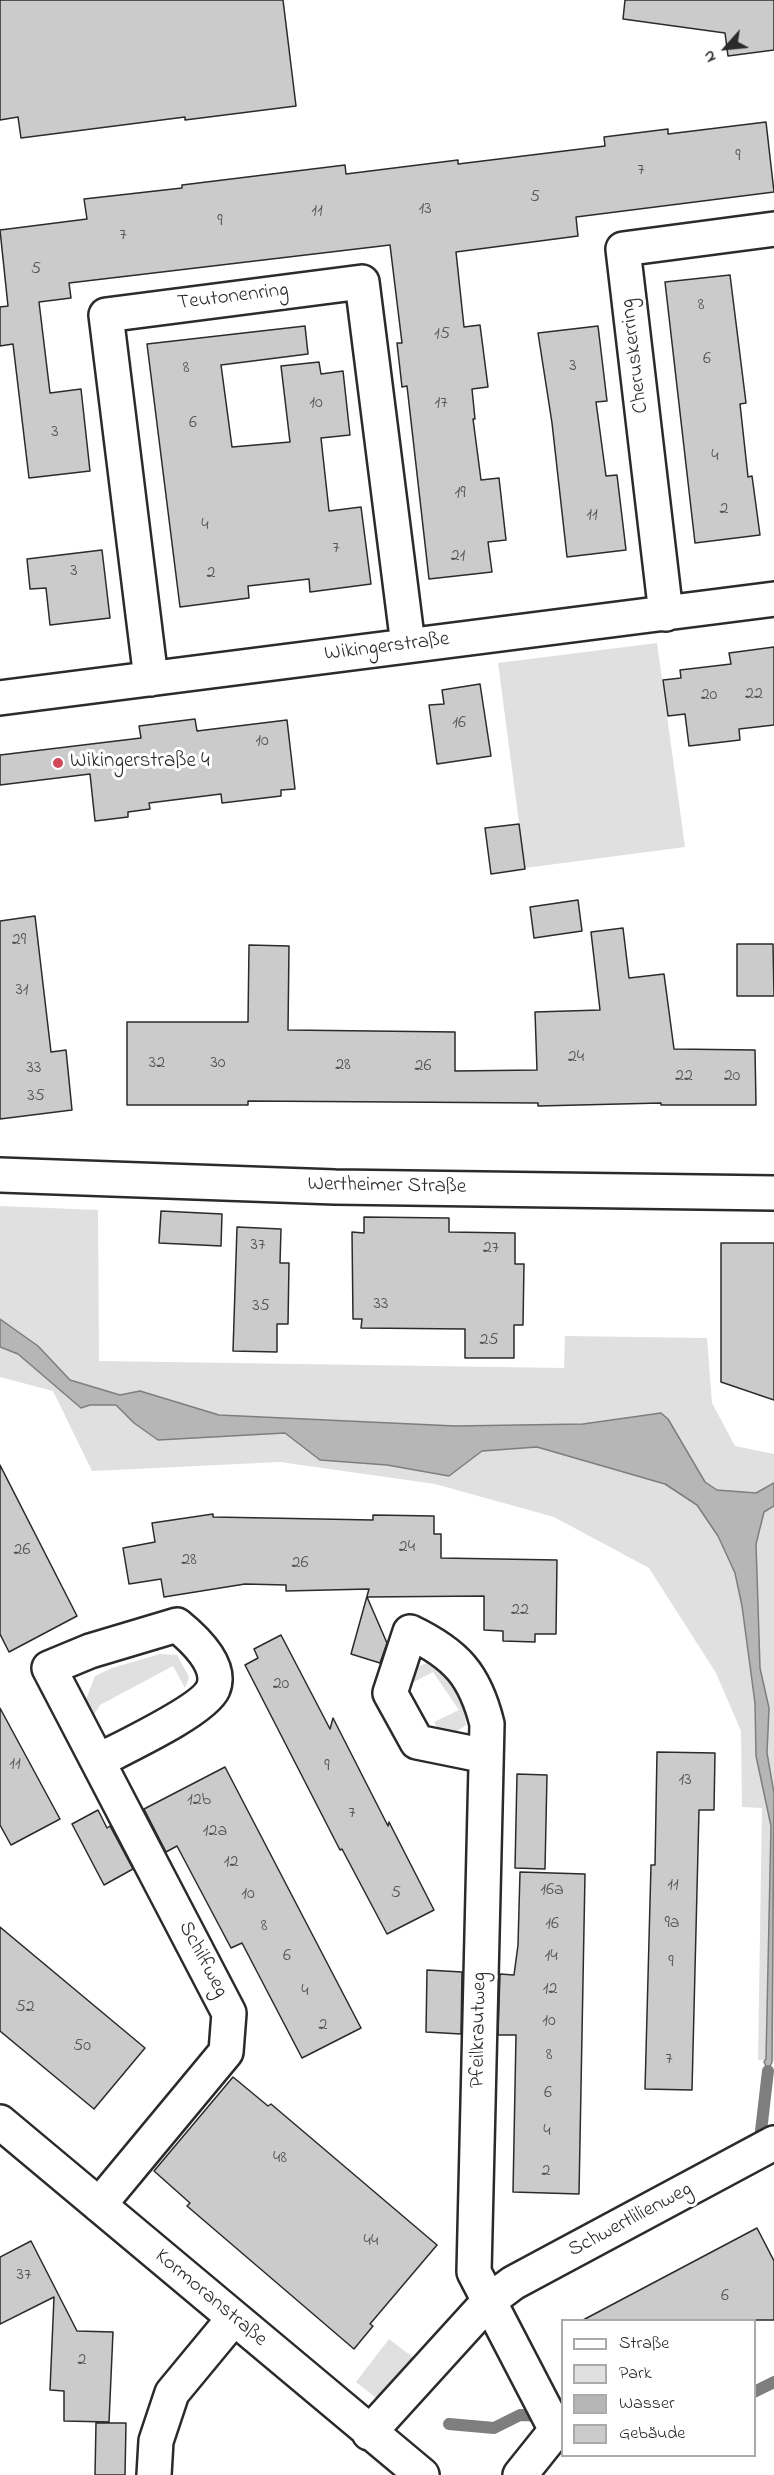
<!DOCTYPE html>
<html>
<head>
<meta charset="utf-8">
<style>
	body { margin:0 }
	#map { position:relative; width:774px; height:2475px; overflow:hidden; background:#fff; font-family:"Indie Flower",sans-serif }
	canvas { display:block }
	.legend { position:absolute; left:561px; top:2319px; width:195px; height:138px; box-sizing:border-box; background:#fff; border:2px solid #aaa; margin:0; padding:8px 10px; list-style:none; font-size:18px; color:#2b2b2b }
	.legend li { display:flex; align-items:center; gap:12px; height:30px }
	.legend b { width:30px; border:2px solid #aaa }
	.north { position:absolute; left:696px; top:18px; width:60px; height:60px; -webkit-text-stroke:4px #fff; paint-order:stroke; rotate:243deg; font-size:16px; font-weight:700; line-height:24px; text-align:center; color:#2b2b2b }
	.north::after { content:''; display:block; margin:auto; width:21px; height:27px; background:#2b2b2b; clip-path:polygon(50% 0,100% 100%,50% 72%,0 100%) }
</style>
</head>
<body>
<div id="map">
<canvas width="774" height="2475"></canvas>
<ul class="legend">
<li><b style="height:8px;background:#fff"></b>Straße</li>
<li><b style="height:16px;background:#e0e0e0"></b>Park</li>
<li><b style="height:16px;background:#b6b6b6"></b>Wasser</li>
<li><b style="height:16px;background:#cbcbcb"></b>Gebäude</li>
</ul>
<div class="north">N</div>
</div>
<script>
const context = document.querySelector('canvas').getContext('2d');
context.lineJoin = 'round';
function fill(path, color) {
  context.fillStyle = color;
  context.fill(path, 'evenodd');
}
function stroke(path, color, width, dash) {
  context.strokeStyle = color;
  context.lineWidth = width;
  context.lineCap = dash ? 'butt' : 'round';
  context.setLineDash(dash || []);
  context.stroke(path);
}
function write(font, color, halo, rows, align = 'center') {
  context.font = font + ' "Indie Flower",sans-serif';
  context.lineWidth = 6;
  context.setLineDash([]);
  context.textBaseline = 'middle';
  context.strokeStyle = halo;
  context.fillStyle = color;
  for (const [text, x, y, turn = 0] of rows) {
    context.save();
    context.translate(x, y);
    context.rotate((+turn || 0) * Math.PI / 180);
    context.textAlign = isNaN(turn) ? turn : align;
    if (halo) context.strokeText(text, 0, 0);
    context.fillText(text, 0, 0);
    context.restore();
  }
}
fill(new Path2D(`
	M 657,643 L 685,847 L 525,868 L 498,663 Z
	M 0,1206 L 98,1210 L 99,1361 L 564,1368 L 565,1336 L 707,1338 L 712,1403 L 735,1446 L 774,1454 L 774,2061 L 758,2060 L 762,1808 L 742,1807 L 741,1731 L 716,1673 L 649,1568 L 554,1517 L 435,1484 L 280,1462 L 92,1471 L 53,1391 L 0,1377 Z
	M 160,1654 L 177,1655 L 189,1677 L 185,1688 L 173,1666 L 100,1705 L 90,1722 L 83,1707 L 95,1676 L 112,1668 Z
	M 429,1662 C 450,1680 464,1698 466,1725 L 450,1736 L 441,1735 L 434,1722 L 459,1710 L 433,1672 L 414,1682 L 414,1668 Z
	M 389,2339 L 419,2362 L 385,2405 L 356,2382 Z`), '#e0e0e0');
const water = new Path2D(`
	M 0,1319 L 38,1346 L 70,1380 L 120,1395 L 140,1391 L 219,1415 L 455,1426 L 583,1424 L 661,1413 L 668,1419 L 705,1482 L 717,1490 L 756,1493 L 774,1483 L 774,1506 L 764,1512 L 756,1544 L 760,1668 L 769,1708 L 767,1753 L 774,1793 L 772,2062 L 768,2071 L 764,2062 L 766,2059 L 771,1826 L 756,1756 L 755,1703 L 742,1606 L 735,1573 L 718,1536 L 697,1505 L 665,1484 L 537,1447 L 482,1451 L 449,1476 L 387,1465 L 320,1460 L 285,1433 L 158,1440 L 134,1423 L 116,1405 L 90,1405 L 81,1408 L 18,1354 L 0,1347 Z`);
fill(water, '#b6b6b6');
stroke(water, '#7e7e7e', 1.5);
stroke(new Path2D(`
	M 761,2131 L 768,2071
	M 754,2392 L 774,2382
	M 449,2424 L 494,2428 L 520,2415 L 546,2416`), '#7e7e7e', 12);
const building = new Path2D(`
	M 0,0 L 283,0 L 296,106 L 185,120 L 185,117 L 21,138 L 18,117 L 0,120 Z
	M 625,0 L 774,0 L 774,50 L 728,56 L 725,33 L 623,19 Z
	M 766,122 L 774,192 L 576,217 L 578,236 L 456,252 L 464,327 L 480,325 L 488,387 L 472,389 L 475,419 L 473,419 L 481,480 L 499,478 L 506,540 L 488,542 L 492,572 L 429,579 L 407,386 L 402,387 L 397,343 L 402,343 L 390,245 L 69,283 L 71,298 L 39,302 L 50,393 L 81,389 L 90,471 L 29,478 L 13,344 L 0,346 L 0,307 L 8,306 L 0,230 L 87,219 L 84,199 L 182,188 L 182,185 L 345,165 L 346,174 L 458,160 L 458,164 L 605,146 L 604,137 L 668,129 L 668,134 Z
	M 730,275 L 746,403 L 740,404 L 748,477 L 752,476 L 760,535 L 695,543 L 665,282 Z
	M 305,326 L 308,354 L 221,365 L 232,447 L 290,442 L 281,366 L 319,362 L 321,374 L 343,371 L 350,435 L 321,438 L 329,511 L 361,507 L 371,584 L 310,592 L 309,579 L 248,586 L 249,598 L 180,607 L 147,344 Z
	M 598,326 L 607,401 L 596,402 L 606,476 L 617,475 L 626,550 L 567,557 L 552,423 L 538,333 Z
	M 102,550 L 110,618 L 50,625 L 46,588 L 30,589 L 27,559 Z
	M 774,647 L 774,725 L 739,729 L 740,740 L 689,746 L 685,714 L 668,716 L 663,680 L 681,678 L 680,670 L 731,664 L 729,653 Z
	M 480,684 L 491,756 L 437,764 L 429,705 L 444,704 L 442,690 Z
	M 195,719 L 197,731 L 287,720 L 295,789 L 281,790 L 281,796 L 222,803 L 221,794 L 149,803 L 150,809 L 128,812 L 128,817 L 95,821 L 90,774 L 0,785 L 0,755 L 141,738 L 139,726 Z
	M 519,824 L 525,869 L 491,874 L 485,828 Z
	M 578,900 L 582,931 L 534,938 L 530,907 Z
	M 35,916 L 51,1052 L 66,1050 L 72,1110 L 0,1119 L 0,921 Z
	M 623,928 L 629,978 L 664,974 L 674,1049 L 755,1050 L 756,1105 L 661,1105 L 661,1103 L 538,1106 L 538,1103 L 248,1101 L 248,1105 L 127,1105 L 127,1022 L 248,1022 L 249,945 L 289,946 L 288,1030 L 455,1032 L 455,1071 L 537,1070 L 535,1012 L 600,1010 L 591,932 Z
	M 737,944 L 773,944 L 774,996 L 737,996 Z
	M 161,1211 L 222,1214 L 221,1246 L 159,1243 Z
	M 364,1217 L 449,1218 L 449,1232 L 515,1233 L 515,1264 L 524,1264 L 523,1325 L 514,1325 L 514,1358 L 465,1358 L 465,1329 L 361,1328 L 362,1319 L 353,1319 L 352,1232 L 364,1233 Z
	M 237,1227 L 281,1229 L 280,1263 L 289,1263 L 288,1324 L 277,1324 L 277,1352 L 233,1351 Z
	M 721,1243 L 774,1243 L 774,1400 L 721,1382 Z
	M 0,1465 L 77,1616 L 9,1652 L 0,1634 Z
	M 213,1514 L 213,1517 L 373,1520 L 373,1515 L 434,1516 L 434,1534 L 441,1534 L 441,1558 L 557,1560 L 556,1634 L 535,1634 L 535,1642 L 503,1641 L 503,1631 L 484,1630 L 484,1596 L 367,1597 L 387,1643 L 380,1663 L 351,1654 L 369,1589 L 286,1591 L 286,1585 L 245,1584 L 164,1597 L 161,1579 L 129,1584 L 123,1548 L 155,1542 L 152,1523 Z
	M 281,1635 L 330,1729 L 333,1718 L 388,1826 L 389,1822 L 434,1910 L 387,1934 L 342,1849 L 340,1850 L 245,1665 L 258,1658 L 254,1649 Z
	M 0,1708 L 60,1819 L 11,1845 L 0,1825 Z
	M 657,1752 L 715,1753 L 714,1810 L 699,1810 L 692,2090 L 645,2089 L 651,1865 L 655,1865 Z
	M 225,1767 L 361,2028 L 302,2058 L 242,1943 L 231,1948 L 177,1846 L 166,1852 L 144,1809 Z
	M 517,1774 L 547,1775 L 545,1869 L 515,1868 Z
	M 98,1810 L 107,1828 L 110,1826 L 133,1869 L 104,1885 L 72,1824 Z
	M 520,1872 L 585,1874 L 579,2194 L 513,2192 L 516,2035 L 498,2035 L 500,1974 L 514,1975 L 518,1945 Z
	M 0,1927 L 145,2048 L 94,2109 L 0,2031 Z
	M 427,1970 L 462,1972 L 461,2034 L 426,2032 Z
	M 233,2077 L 268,2106 L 271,2104 L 437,2245 L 370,2324 L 373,2326 L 354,2349 L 187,2206 L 190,2203 L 154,2171 Z
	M 757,2228 L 774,2261 L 774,2320 L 583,2320 Z
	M 31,2241 L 77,2331 L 113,2332 L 109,2422 L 64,2421 L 64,2391 L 50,2390 L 54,2297 L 0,2324 L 0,2257 Z
	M 96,2423 L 126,2423 L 125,2475 L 95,2475 Z`);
fill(building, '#cbcbcb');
stroke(building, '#2b2b2b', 1.5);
const street = new Path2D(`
	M 666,614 L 623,249 L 774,229
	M 151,679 L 106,315 L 362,282 L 408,645
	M 0,698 L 774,599
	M 0,1175 L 335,1187 L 774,1193
	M 486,1756 L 417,1742 L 390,1693 L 410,1632 C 456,1654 475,1675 487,1724 L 474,2272 L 556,2430 L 520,2475
	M 98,1761 C 122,1748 203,1711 213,1689 C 223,1665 193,1638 177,1625 L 90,1651 L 49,1668 L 229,2013 L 226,2052 L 99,2205
	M 0,2122 L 422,2475
	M 369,2433 L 489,2301 L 513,2283 L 774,2143
	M 154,2475 L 156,2441 L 172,2393 L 234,2318`);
stroke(street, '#2b2b2b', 38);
stroke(street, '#fff', 33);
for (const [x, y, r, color] of [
	[58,763,6,"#d1495b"]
]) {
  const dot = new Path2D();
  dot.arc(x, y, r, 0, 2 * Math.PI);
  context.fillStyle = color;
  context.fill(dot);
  stroke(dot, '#fff', 2);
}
write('18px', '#535353', null, [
	["9",738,157],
	["7",641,171],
	["5",535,198],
	["13",425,210],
	["11",317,212],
	["9",220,222],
	["7",123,236],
	["5",36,270],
	["8",701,306],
	["15",442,335],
	["6",707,360],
	["3",573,367],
	["8",186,369],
	["10",316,404],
	["17",441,404],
	["6",193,424],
	["3",55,433],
	["4",715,457],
	["19",460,494],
	["2",724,510],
	["11",592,516],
	["4",205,526],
	["7",336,549],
	["21",458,557],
	["3",74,572],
	["2",211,574],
	["22",754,695],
	["20",709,696],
	["16",459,724],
	["10",262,742],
	["29",19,941],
	["31",22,991],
	["24",576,1058],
	["32",157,1064],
	["30",218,1064],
	["28",343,1066],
	["26",423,1067],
	["33",34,1069],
	["22",684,1077],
	["20",732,1077],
	["35",36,1097],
	["37",258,1246],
	["27",491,1249],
	["33",381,1305],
	["35",261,1307],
	["25",489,1341],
	["24",407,1548],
	["26",22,1551],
	["28",189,1561],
	["26",300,1564],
	["22",520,1611],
	["20",281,1685],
	["11",15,1765],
	["9",327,1767],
	["13",685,1781],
	["12b",199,1801],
	["7",352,1814],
	["12a",215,1832],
	["12",231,1863],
	["11",673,1886],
	["16a",552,1891],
	["5",396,1894],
	["10",248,1895],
	["9a",672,1924],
	["16",552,1925],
	["8",264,1927],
	["6",287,1957],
	["14",551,1957],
	["9",671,1963],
	["12",550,1990],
	["4",305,1992],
	["52",25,2008],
	["10",549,2022],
	["2",323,2026],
	["50",82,2047],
	["8",549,2056],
	["7",669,2060],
	["6",548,2094],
	["4",547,2132],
	["48",280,2159],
	["2",546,2172],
	["44",371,2242],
	["37",24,2276],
	["6",725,2297],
	["2",82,2361]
]);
write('21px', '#2b2b2b', '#fff', [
	["Teutonenring",233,298,-7],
	["Cheruskerring",636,356,-97],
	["Wikingerstraße",387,648,-7],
	["Wertheimer Straße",387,1187,1],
	["Schilfweg",202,1960,62],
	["Pfeilkrautweg",480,2030,-89],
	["Schwertlilienweg",631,2221,-28],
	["Kormoranstraße",210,2299,40]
]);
write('21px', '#2b2b2b', '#fff', [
	["Wikingerstraße 4",70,763]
], 'left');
</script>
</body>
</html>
